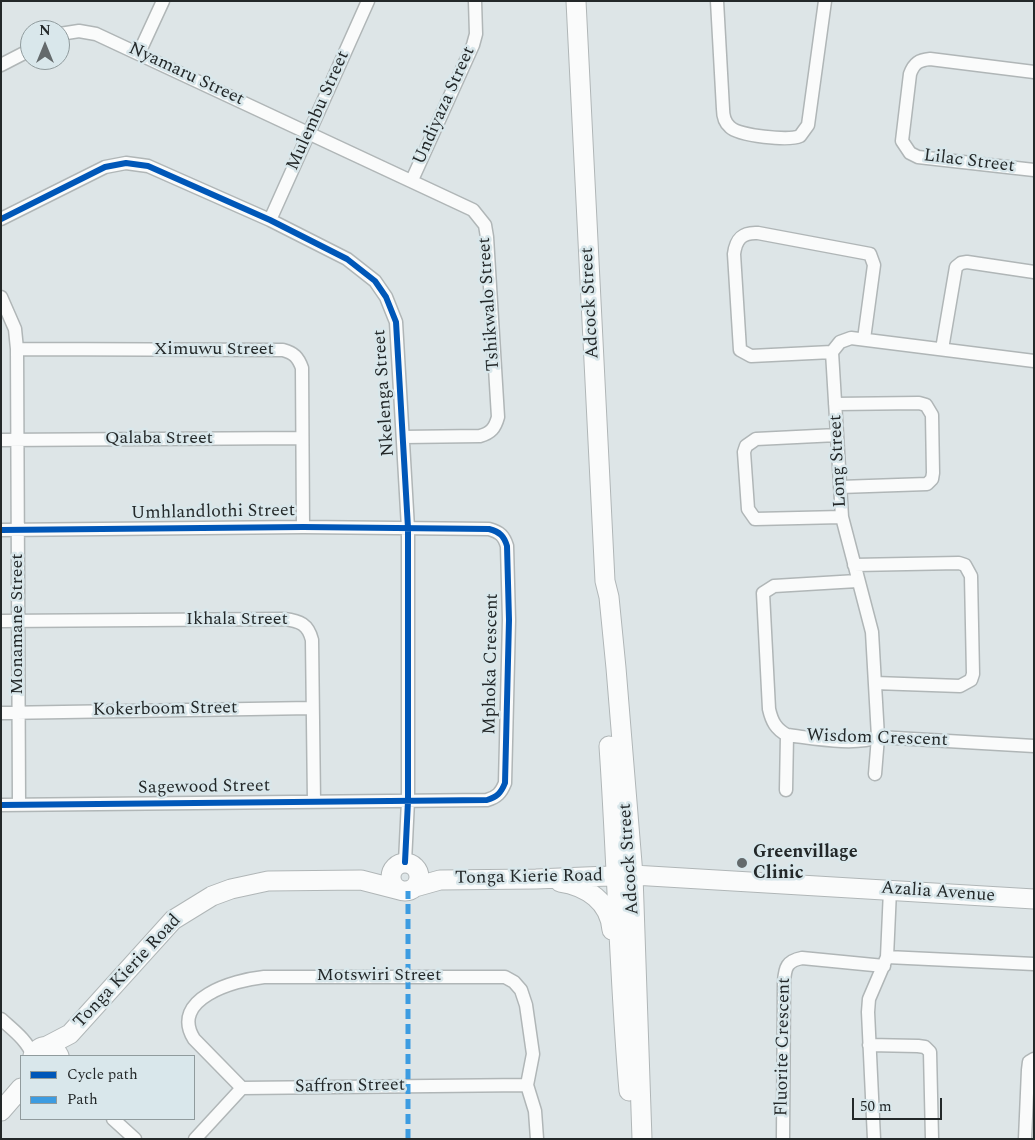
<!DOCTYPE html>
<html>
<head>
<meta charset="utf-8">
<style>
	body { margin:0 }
	#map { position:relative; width:1035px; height:1140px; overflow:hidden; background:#dde5e7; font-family:Spectral,serif }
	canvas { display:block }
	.frame { position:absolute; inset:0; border:2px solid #232829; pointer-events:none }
	.legend { position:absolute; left:20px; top:1055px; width:175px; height:65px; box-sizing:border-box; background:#d9e7eb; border:1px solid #909b9d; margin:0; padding:6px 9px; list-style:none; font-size:15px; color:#232829 }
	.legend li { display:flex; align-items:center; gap:10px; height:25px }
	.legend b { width:25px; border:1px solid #909b9d }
	.north { position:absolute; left:20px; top:20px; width:50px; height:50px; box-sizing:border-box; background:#d9e7eb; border:1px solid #909b9d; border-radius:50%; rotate:0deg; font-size:14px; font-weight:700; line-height:20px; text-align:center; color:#232829 }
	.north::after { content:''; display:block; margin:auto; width:18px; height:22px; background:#646a6c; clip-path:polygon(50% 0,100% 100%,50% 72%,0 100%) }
	.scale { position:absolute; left:852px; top:1098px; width:90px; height:22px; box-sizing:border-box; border:2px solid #232829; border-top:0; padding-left:6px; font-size:15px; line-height:18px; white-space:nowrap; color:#232829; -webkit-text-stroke:4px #d9e7eb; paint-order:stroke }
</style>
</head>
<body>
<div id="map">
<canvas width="1035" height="1140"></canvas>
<div class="frame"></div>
<ul class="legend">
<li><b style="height:6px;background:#0057b8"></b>Cycle path</li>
<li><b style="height:6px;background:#3c9ce1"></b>Path</li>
</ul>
<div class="north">N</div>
<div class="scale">50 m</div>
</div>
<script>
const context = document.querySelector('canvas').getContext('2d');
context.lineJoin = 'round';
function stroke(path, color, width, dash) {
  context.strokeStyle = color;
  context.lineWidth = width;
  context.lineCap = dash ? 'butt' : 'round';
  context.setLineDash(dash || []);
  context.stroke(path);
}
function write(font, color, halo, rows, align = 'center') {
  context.font = font + ' Spectral,serif';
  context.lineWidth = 5;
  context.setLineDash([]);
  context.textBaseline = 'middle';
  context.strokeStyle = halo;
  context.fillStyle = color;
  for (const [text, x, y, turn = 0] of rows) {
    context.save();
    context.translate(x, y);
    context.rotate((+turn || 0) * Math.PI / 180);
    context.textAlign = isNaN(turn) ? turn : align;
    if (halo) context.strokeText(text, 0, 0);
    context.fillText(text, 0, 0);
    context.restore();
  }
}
const street = new Path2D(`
	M 717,1 L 723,109 C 723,116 724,122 730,127 C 739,136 789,141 800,136 L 808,125 L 825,1
	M 60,34 L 79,31 L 96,34 L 473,210 L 485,225 L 487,237 L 498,417 C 495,428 491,433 480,436 L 403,437
	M 139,53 L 163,1
	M 1,65 L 30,50
	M 1034,72 L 930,59 C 919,60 914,63 910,74 L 902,141 L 910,153 L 918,157 L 1034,170
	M 412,180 L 473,45 L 476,34 L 475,1
	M 1,219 L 105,167 L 126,163 L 148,166 L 270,220 L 347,259 L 375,281 L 386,297 L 396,322 L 408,528 L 408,801 L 405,862
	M 270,220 L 368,1
	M 1,297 L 15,329 L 17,349 L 19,804
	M 17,349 L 283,350 C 294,353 298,357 302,368 L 303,527
	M 942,349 L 956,267 L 961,263 L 967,262 L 1034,272
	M 832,352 L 751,356 L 740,350 L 734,254 C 736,239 742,232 758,233 L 870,254 L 874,265 L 864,339
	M 835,404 L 919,403 L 926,405 L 932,415 L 933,473 L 932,479 L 927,484 L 840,487
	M 837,435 L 756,439 L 746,446 L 744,452 L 748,509 L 755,519 L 842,517
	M 1,440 L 302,438
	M 1,530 L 303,527 L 489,529 C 500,532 504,536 507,546 L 509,620 L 505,783 C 501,793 497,797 487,800 L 1,805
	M 854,565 L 959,563 L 965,565 L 971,576 L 973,674 L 971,680 L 960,686 L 875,683
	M 857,581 L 774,586 L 763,593 L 769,709 C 772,722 776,729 787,735 C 813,738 854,746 878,737 L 1034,746
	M 1,621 L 284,619 C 300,621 308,624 312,640 L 314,802
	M 1,713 L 312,708
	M 875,774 L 878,737 L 872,632 L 842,517 L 832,352 L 840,342 L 851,338 L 1034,361
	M 786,790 L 787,735
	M 887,957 L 1034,964
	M 1,1019 C 13,1030 27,1040 33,1056
	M 869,1045 L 918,1046 L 925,1047 L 930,1052 L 932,1139
	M 242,1088 L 194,1039 C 169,999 234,980 264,977 L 505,977 L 514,982 L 521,990 L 526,1005 L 533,1054 L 527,1085 L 535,1111 L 537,1139
	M 113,1119 L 135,1139
	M 195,1139 L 242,1088 L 527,1085
	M 783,1139 L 784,982 C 785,967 787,961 802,958 L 884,966
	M 874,1139 L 868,1012 L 869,999 L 887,957 L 890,890
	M 1025,1139 L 1028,1070 L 1029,1062 L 1034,1059`);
const secondary = new Path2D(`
	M 576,1 L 605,581 L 609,597 L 616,668 L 633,875 L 642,1139
	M 609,746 C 617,861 619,976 629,1091
	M391 877a14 14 0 1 1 28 0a14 14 0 1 1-28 0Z
	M 560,882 C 587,886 610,902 612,930
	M 415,887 L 440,880 L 536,879 L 633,875 L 1034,899
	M 47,1046 L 70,1034 L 173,920 L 212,896 L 231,889 L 268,881 L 361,880 L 400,890
	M 33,1056 C 39,1043 53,1044 59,1056
	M 1,1111 L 21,1088`);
stroke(street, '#b0b6b7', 15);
stroke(secondary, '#b0b6b7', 21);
stroke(street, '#fafbfb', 12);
stroke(secondary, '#fafbfb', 19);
stroke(new Path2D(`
	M 408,1139 L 408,891`), '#3c9ce1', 5, [10, 5]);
stroke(new Path2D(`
	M 1,219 L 105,167 L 126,163 L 148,166 L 270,220 L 347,259 L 375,281 L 386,297 L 396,322 L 408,528 L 408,801 L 405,862
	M 1,530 L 303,527 L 489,529 C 500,532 504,536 507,546 L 509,620 L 505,783 C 501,793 497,797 487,800 L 1,805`), '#0057b8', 6);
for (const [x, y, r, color] of [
	[742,863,6,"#646a6c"]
]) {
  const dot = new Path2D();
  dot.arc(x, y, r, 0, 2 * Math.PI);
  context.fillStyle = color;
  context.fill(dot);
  stroke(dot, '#d9e7eb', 2);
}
write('18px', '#232829', '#d9e7eb', [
	["Nyamaru Street",186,75,25],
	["Undiyaza Street",445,106,-66],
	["Mulembu Street",319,111,-66],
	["Lilac Street",969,162,7],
	["Adcock Street",591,303,-93],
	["Tshikwalo Street",490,304,-94],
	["Ximuwu Street",214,350],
	["Nkelenga Street",385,393,-94],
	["Qalaba Street",159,439],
	["Long Street",839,461,-93],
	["Umhlandlothi Street",213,513,-1],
	["Ikhala Street",237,620],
	["Monamane Street",18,624,-90],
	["Mphoka Crescent",492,664,-89],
	["Kokerboom Street",165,710,-1],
	["Wisdom Crescent",877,739,2],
	["Sagewood Street",204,788,-1],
	["Adcock Street",630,859,-94],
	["Tonga Kierie Road",529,878,-1],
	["Azalia Avenue",938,893,4],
	["Tonga Kierie Road",128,972,-47],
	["Motswiri Street",379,976],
	["Fluorite Crescent",784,1047,-89],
	["Saffron Street",350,1087,-1]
]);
write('bold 18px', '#232829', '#d9e7eb', [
	["Greenvillage",753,853],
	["Clinic",753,874]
], 'left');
</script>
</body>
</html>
